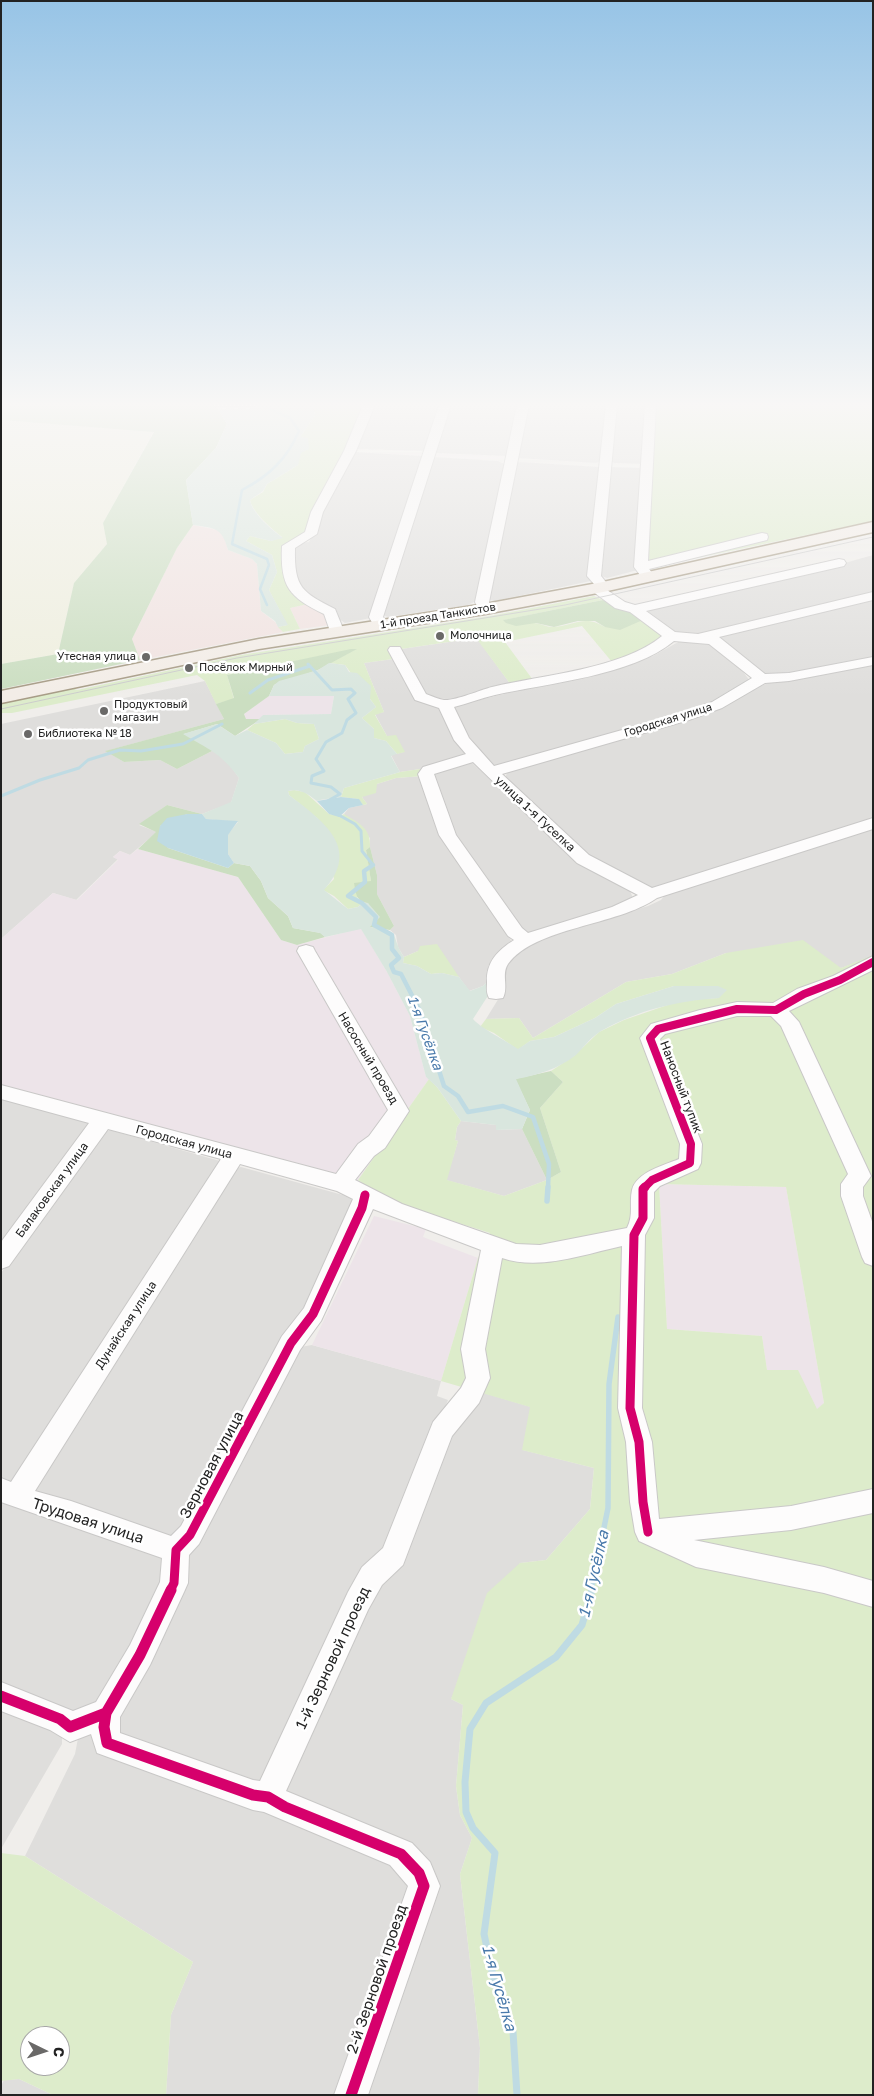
<!DOCTYPE html>
<html>
<head>
<meta charset="utf-8">
<style>
	body { margin:0 }
	#map { position:relative; width:874px; height:2096px; overflow:hidden; background:#f0eeeb; font-family:"Golos Text",sans-serif }
	canvas { display:block }
	.frame { position:absolute; inset:0; border:2px solid #222; pointer-events:none }
	.north { position:absolute; left:20px; top:2026px; width:50px; height:50px; box-sizing:border-box; background:#fff; border:1px solid #a7a7a7; border-radius:50%; rotate:94deg; font-size:14px; font-weight:700; line-height:20px; text-align:center; color:#222 }
	.north::after { content:''; display:block; margin:auto; width:18px; height:22px; background:#6a6968; clip-path:polygon(50% 0,100% 100%,50% 72%,0 100%) }
</style>
</head>
<body>
<div id="map">
<canvas width="874" height="2096"></canvas>
<div class="frame"></div>
<div class="north">С</div>
</div>
<script>
const context = document.querySelector('canvas').getContext('2d');
context.lineJoin = 'round';
function fill(path, color) {
  context.fillStyle = color;
  context.fill(path, 'evenodd');
}
function stroke(path, color, width, dash) {
  context.strokeStyle = color;
  context.lineWidth = width;
  context.lineCap = dash ? 'butt' : 'round';
  context.setLineDash(dash || []);
  context.stroke(path);
}
function write(font, color, halo, rows, align = 'center') {
  context.font = font + ' "Golos Text",sans-serif';
  context.lineWidth = 5;
  context.setLineDash([]);
  context.textBaseline = 'middle';
  context.strokeStyle = halo;
  context.fillStyle = color;
  for (const [text, x, y, turn = 0] of rows) {
    context.save();
    context.translate(x, y);
    context.rotate((+turn || 0) * Math.PI / 180);
    context.textAlign = isNaN(turn) ? turn : align;
    if (halo) context.strokeText(text, 0, 0);
    context.fillText(text, 0, 0);
    context.restore();
  }
}
fill(new Path2D(`
	M 370,405 L 442,405 L 427,451 L 354,449 Z
	M 448,405 L 517,405 L 506,456 L 436,453 L 434,452 Z
	M 527,405 L 607,405 L 601,461 L 596,463 L 518,458 L 516,457 Z
	M 614,405 L 648,405 L 647,432 L 643,464 L 614,463 L 609,461 Z
	M 355,452 L 423,456 L 371,618 L 345,623 L 339,619 L 337,612 L 303,594 L 297,583 L 293,548 L 300,543 L 309,542 L 351,453 Z
	M 434,457 L 498,461 L 505,464 L 476,601 L 468,605 L 388,617 L 383,615 Z
	M 521,462 L 599,467 L 591,581 L 494,601 L 490,600 L 489,596 L 517,463 Z
	M 610,467 L 643,468 L 638,570 L 607,578 L 599,575 Z
	M 873,555 L 873,594 L 700,636 L 677,634 L 649,612 L 649,609 L 834,566 Z
	M 873,599 L 873,660 L 768,677 L 719,637 L 778,620 Z
	M 477,638 L 511,685 L 456,700 L 427,697 L 401,649 Z
	M 680,641 L 710,642 L 738,665 L 750,681 L 717,704 L 500,767 L 490,763 L 468,735 L 453,709 L 459,705 L 618,666 L 653,656 Z
	M 393,659 L 418,699 L 439,707 L 470,761 L 578,862 L 630,891 L 633,898 L 628,903 L 526,934 L 451,834 L 427,768 L 400,772 L 391,755 L 404,752 L 387,736 L 375,714 L 384,712 L 364,663 Z
	M 873,664 L 873,820 L 666,888 L 645,887 L 594,861 L 506,781 L 506,775 L 509,771 L 689,720 L 724,707 L 749,690 L 777,680 L 798,679 Z
	M 205,681 L 224,719 L 106,751 L 124,762 L 160,760 L 177,769 L 214,750 L 230,765 L 239,778 L 231,803 L 202,814 L 167,805 L 139,825 L 157,832 L 130,855 L 120,851 L 113,857 L 118,859 L 76,900 L 53,893 L 1,939 L 1,724 Z
	M 423,776 L 477,888 L 514,945 L 488,966 L 491,978 L 483,986 L 469,991 L 459,977 L 418,951 L 404,957 L 398,947 L 396,935 L 390,930 L 394,926 L 377,894 L 377,875 L 370,847 L 370,838 L 344,814 L 349,808 L 367,804 L 362,797 L 377,784 L 396,778 Z
	M 873,828 L 873,955 L 864,960 L 841,968 L 726,953 L 672,974 L 626,982 L 533,1038 L 519,1018 L 486,1019 L 502,993 L 503,968 L 528,943 L 648,906 L 661,900 L 665,895 Z
	M 1,1098 L 91,1121 L 1,1248 Z
	M 461,1121 L 496,1125 L 496,1130 L 522,1129 L 547,1180 L 504,1196 L 446,1180 L 458,1141 L 455,1140 L 457,1127 Z
	M 110,1130 L 220,1161 L 222,1166 L 20,1482 L 1,1485 L 1,1273 L 103,1132 Z
	M 241,1167 L 343,1195 L 351,1199 L 356,1206 L 305,1317 L 176,1540 L 33,1499 L 29,1488 L 236,1168 Z
	M 312,1345 L 441,1381 L 437,1396 L 448,1400 L 387,1552 L 263,1786 L 120,1740 L 120,1708 L 181,1583 L 195,1538 L 300,1347 Z
	M 481,1392 L 531,1407 L 523,1450 L 594,1468 L 590,1509 L 546,1560 L 520,1563 L 451,1699 L 463,1705 L 456,1786 L 460,1815 L 472,1838 L 460,1874 L 480,2048 L 478,2095 L 166,2095 L 171,2015 L 193,1962 L 25,1856 L 75,1754 L 79,1733 L 90,1726 L 271,1809 L 448,1435 Z
	M 1,1499 L 161,1550 L 167,1585 L 102,1706 L 85,1715 L 1,1690 Z
	M 1,1703 L 62,1731 L 62,1744 L 1,1849 Z
	M 19,2079 L 53,2095 L 1,2095 L 1,2086 L 4,2080 Z`), '#dfdedc');
fill(new Path2D(`
	M 193,525 L 218,530 L 224,536 L 228,550 L 252,559 L 257,564 L 261,611 L 275,622 L 283,632 L 140,660 L 132,639 L 177,548 Z
	M 308,604 L 329,612 L 330,625 L 300,629 L 290,608 Z`), '#f1e3e1');
fill(new Path2D(`
	M 284,695 L 334,695 L 331,714 L 263,715 L 261,719 L 246,719 L 244,714 L 269,696 Z
	M 138,849 L 238,877 L 281,940 L 297,945 L 361,928 L 387,972 L 410,1016 L 426,1077 L 429,1079 L 358,1180 L 1,1085 L 1,939 L 53,893 L 77,900 L 118,860 L 113,857 L 120,851 L 130,855 Z
	M 659,1184 L 786,1187 L 824,1403 L 817,1410 L 767,1370 L 762,1336 L 667,1329 Z
	M 374,1216 L 426,1229 L 423,1237 L 478,1258 L 441,1381 L 312,1345 Z`), '#ede4e9');
fill(new Path2D(`
	M 1,420 L 154,431 L 103,523 L 107,544 L 74,583 L 58,654 L 1,664 Z`), '#efefdf');
fill(new Path2D(`
	M 313,405 L 364,405 C 350,450 318,486 308,533 L 284,546 C 280,573 291,584 308,604 L 290,608 L 300,629 L 283,632 L 278,627 L 287,625 L 269,590 L 277,572 L 272,555 L 246,541 L 250,536 L 271,541 L 282,537 C 272,529 252,512 250,500 L 263,492 L 267,484 L 298,465 L 300,437 L 315,415 Z
	M 653,405 L 873,405 L 873,521 L 645,569 Z
	M 594,596 L 603,600 L 504,620 C 516,626 521,623 534,623 C 540,623 546,627 553,627 C 574,626 584,614 605,627 L 645,619 L 654,623 L 665,641 L 612,662 L 582,626 L 505,642 L 533,680 L 511,685 L 476,638 L 401,649 L 393,659 L 364,663 L 384,712 L 375,715 L 387,736 L 396,735 L 405,752 L 397,754 L 386,741 L 374,738 L 374,729 L 362,718 L 376,707 L 345,665 L 329,663 L 356,649 L 227,675 L 234,699 L 216,704 L 205,681 L 197,675 L 12,713 L 1,713 L 1,704 L 73,688 L 77,690 L 241,655 L 490,616 Z
	M 285,719 L 297,723 L 314,724 L 319,739 L 305,746 L 303,752 L 285,754 L 276,743 L 247,730 L 254,724 Z
	M 427,768 L 423,776 L 396,778 L 377,784 L 376,793 L 362,797 L 367,804 L 363,805 L 358,799 L 341,797 L 344,788 L 400,772 Z
	M 294,790 L 305,792 L 329,814 L 341,816 L 344,814 C 359,823 371,828 370,847 L 366,850 L 371,881 L 357,898 L 362,903 L 358,907 L 348,909 L 334,896 L 323,890 L 334,879 L 318,819 L 289,795 L 288,791 Z
	M 803,940 L 841,968 L 873,955 L 873,2095 L 478,2095 L 480,2048 L 460,1874 L 472,1838 L 460,1815 L 456,1786 L 463,1705 L 451,1699 L 487,1593 L 520,1563 L 546,1560 L 590,1509 L 594,1468 L 522,1450 L 530,1407 L 441,1381 L 478,1258 L 490,1233 L 386,1200 L 358,1180 L 429,1079 L 437,1087 L 461,1121 L 457,1127 L 455,1140 L 458,1141 L 447,1180 L 504,1196 L 547,1180 L 561,1172 L 540,1108 L 563,1082 L 551,1071 L 575,1055 L 599,1032 L 624,1020 L 682,1000 L 719,998 L 674,986 L 616,1004 L 595,1018 L 554,1037 L 530,1041 L 518,1050 L 494,1033 L 480,1027 L 486,1019 L 519,1018 L 533,1038 L 626,982 L 672,974 L 726,953 ZM 659,1184 L 786,1187 L 824,1403 L 817,1409 L 798,1370 L 767,1370 L 762,1336 L 667,1329 Z
	M 437,944 L 459,977 L 442,973 L 431,974 L 417,966 L 403,963 L 404,957 L 418,951 L 420,946 Z
	M 1,1853 L 25,1856 L 193,1962 L 171,2015 L 166,2095 L 53,2095 L 19,2079 L 1,2081 ZM 30,2036 L 60,2036 L 60,2066 L 30,2066 Z`), '#ddeccb');
fill(new Path2D(`
	M 1,405 L 213,405 L 218,409 L 227,424 L 216,448 L 186,480 L 193,525 L 177,548 L 132,639 L 140,660 L 1,689 L 1,664 L 58,654 L 74,583 L 107,544 L 103,523 L 154,432 L 1,420 Z
	M 603,600 C 617,607 631,611 645,619 L 620,630 L 605,627 L 595,621 L 578,621 L 554,627 L 536,623 L 516,626 L 506,623 L 503,620 Z
	M 351,649 L 357,649 L 318,670 L 274,685 L 269,696 L 244,714 L 246,719 L 261,719 L 235,736 L 217,724 L 184,734 L 214,750 L 177,769 L 160,760 L 124,762 L 105,751 L 224,719 L 216,704 L 234,698 L 227,675 Z
	M 167,805 L 202,814 L 187,814 L 160,826 L 160,835 L 168,848 L 228,868 L 234,863 L 250,866 L 261,881 L 268,898 L 288,916 L 293,928 L 321,933 L 325,937 L 297,945 L 281,940 L 238,877 L 138,849 L 156,832 L 139,824 Z
	M 370,847 L 377,875 L 377,894 L 394,926 L 390,930 L 370,927 L 368,903 C 356,902 356,893 354,883 L 371,881 L 366,850 Z
	M 551,1071 L 563,1082 L 540,1108 L 561,1172 L 547,1180 L 522,1129 L 530,1110 L 515,1079 Z`), '#cbdec1');
fill(new Path2D(`
	M 257,405 L 313,405 L 315,415 L 300,437 L 308,438 L 309,449 L 301,453 L 298,465 L 267,484 L 263,491 L 250,500 C 252,513 272,530 283,538 L 271,541 L 250,536 L 246,541 L 272,555 L 277,572 L 269,590 L 288,625 L 278,627 L 275,621 L 261,611 L 257,564 L 252,559 L 228,550 C 222,527 214,528 193,525 L 186,480 L 216,448 L 227,424 L 218,409 L 256,408 Z
	M 329,663 L 345,665 L 349,672 L 357,673 L 371,686 L 370,699 L 376,707 L 362,718 L 374,729 L 374,738 L 386,741 L 397,754 L 391,756 L 400,772 L 344,788 L 341,797 C 332,799 325,798 317,801 C 308,794 300,788 288,791 L 289,795 C 323,821 362,848 324,890 L 348,909 L 358,907 L 362,903 L 368,903 L 380,917 L 370,927 C 403,931 389,934 404,957 L 403,963 L 417,966 L 431,974 L 442,973 L 459,977 L 470,991 L 483,986 L 491,978 L 493,988 L 473,1019 C 482,1029 505,1040 518,1049 L 530,1041 L 554,1037 L 595,1018 L 616,1004 L 674,986 L 718,986 L 727,990 L 719,998 C 677,1001 638,1010 601,1031 C 591,1037 584,1047 576,1055 C 558,1069 538,1075 516,1079 L 530,1110 L 522,1129 L 496,1130 L 496,1125 L 461,1121 L 437,1087 L 426,1077 L 410,1016 L 387,972 L 361,929 L 325,937 L 320,933 L 293,928 L 288,916 L 268,898 L 261,881 L 250,866 L 234,863 L 228,854 L 228,834 L 238,822 L 206,819 L 202,814 L 231,802 L 239,778 C 221,753 208,749 183,734 L 217,724 L 235,736 L 247,730 L 276,743 L 285,754 L 303,752 L 305,746 L 319,739 L 314,724 L 297,723 L 285,719 L 254,724 L 263,715 L 331,714 L 334,696 L 269,696 L 274,685 L 279,681 L 318,670 Z`), '#d9e6de');
fill(new Path2D(`
	M 341,797 L 359,799 L 363,805 L 349,808 L 339,817 L 329,814 L 317,801 Z
	M 187,814 L 202,814 L 206,819 L 238,821 L 228,835 L 228,854 L 234,863 L 228,868 L 168,848 L 157,841 L 160,826 L 167,818 Z`), '#bfdbe3');
stroke(new Path2D(`
	M 261,405 L 290,418 L 299,431 C 287,459 269,476 242,490 L 232,544 L 267,559 L 269,565 L 260,589 L 267,605`), '#bfdbe3', 2.5);
stroke(new Path2D(`
	M 308,664 L 332,690 L 351,689 L 355,693 L 348,699 L 356,713 L 347,720 L 342,733 L 326,742 L 316,759 L 324,771 L 312,776 L 311,783 L 331,787 L 340,794 L 324,803
	M 250,693 L 268,680 L 310,666
	M 1,796 L 40,780 L 79,768 L 88,760 L 120,750 L 141,751 L 183,744 L 222,724
	M 337,814 L 355,824 L 361,831 L 362,851 L 373,865 L 371,866`), '#bfdbe3', 3);
stroke(new Path2D(`
	M 373,865 L 364,871 L 365,882 L 348,896 L 362,903 L 376,917 L 374,925 L 392,935 L 392,949 L 399,958 L 391,965 L 394,972 L 401,974 L 420,1011 L 444,1086 L 458,1096 L 468,1112 L 503,1106 L 533,1117 L 549,1164 L 548,1188`), '#bfdbe3', 4.5);
stroke(new Path2D(`
	M 547,1201 L 548,1187
	M 591,1591 L 608,1508 L 609,1384 L 618,1317`), '#bfdbe3', 5.5);
stroke(new Path2D(`
	M 517,2095 L 513,2032 L 494,1980 L 484,1934 L 495,1853 L 473,1828 L 466,1812 L 465,1782 L 470,1729 L 486,1703 L 556,1657 L 582,1625 L 592,1590`), '#bfdbe3', 7);
const minor = new Path2D(`
	M 363,405 L 375,405 L 356,451 L 323,512 L 317,534 L 295,548 C 294,588 302,592 335,609 L 344,631 L 337,635 L 330,631 L 324,614 C 289,597 280,587 282,546 L 305,532 L 311,512 L 344,451 Z
	M 439,405 L 451,405 L 383,617 L 387,625 L 380,629 L 375,628 L 369,617 Z
	M 517,405 L 529,405 L 489,602 L 492,609 L 485,613 L 480,612 L 475,602 Z
	M 606,405 L 617,405 L 601,576 L 610,587 L 607,590 L 625,602 L 635,605 L 839,559 L 844,560 L 846,563 L 844,566 L 646,611 L 675,632 L 698,634 L 873,592 L 873,600 L 719,637 L 765,674 L 789,673 L 873,657 L 873,665 L 789,681 L 765,683 L 722,708 L 689,720 L 502,774 L 589,855 L 652,888 L 873,818 L 873,829 L 657,898 C 617,926 535,927 508,964 C 501,974 509,987 503,998 L 496,999 L 489,998 C 486,992 487,988 487,982 C 486,962 498,950 514,940 L 508,936 L 439,835 L 418,774 L 423,767 L 466,754 L 454,740 L 439,708 L 415,700 L 388,650 L 390,647 L 400,647 L 426,694 C 432,696 438,699 444,700 C 455,701 480,690 492,687 C 542,675 622,669 662,636 L 630,612 L 615,608 L 588,588 L 594,584 L 587,576 ZM 674,641 L 709,644 L 752,678 L 712,702 L 679,714 L 494,766 L 469,738 L 454,707 C 467,704 481,698 495,695 C 548,683 632,676 674,641 ZM 473,762 L 577,863 L 638,895 L 612,907 L 528,933 L 522,928 L 456,835 L 434,774 Z
	M 645,405 L 656,405 L 648,561 L 762,533 L 767,534 L 768,537 L 767,540 L 649,569 L 655,576 L 653,579 L 643,579 L 634,567 Z
	M 306,945 L 313,947 L 315,951 L 409,1111 L 385,1148 L 374,1156 L 355,1180 L 402,1204 L 516,1244 L 540,1245 L 627,1228 C 634,1214 629,1204 632,1190 C 636,1172 665,1165 679,1159 L 680,1144 L 640,1038 L 651,1024 L 700,1010 L 737,1002 L 773,1003 L 797,989 L 833,976 L 873,956 L 873,970 L 789,1011 L 799,1022 L 871,1176 L 863,1187 L 863,1196 L 873,1224 L 873,1266 L 865,1263 L 862,1257 L 841,1196 L 841,1184 L 848,1174 L 781,1026 L 771,1016 L 737,1016 L 665,1034 L 660,1039 L 702,1144 L 701,1163 L 698,1169 L 660,1186 L 654,1192 L 654,1218 L 645,1235 L 642,1408 L 652,1442 L 659,1519 L 791,1506 L 873,1489 L 873,1513 L 791,1530 L 694,1540 L 824,1567 L 873,1581 L 873,1607 L 824,1593 L 696,1567 L 639,1541 L 635,1532 L 630,1502 L 626,1442 L 618,1408 L 622,1246 C 585,1254 540,1271 502,1258 L 485,1349 L 490,1378 L 479,1403 L 452,1436 L 403,1565 L 382,1585 L 368,1610 L 286,1791 L 412,1843 L 430,1862 L 440,1886 L 368,2095 L 334,2095 L 408,1886 L 390,1865 L 264,1812 L 253,1810 L 97,1753 L 91,1734 L 70,1742 L 50,1730 L 1,1711 L 1,1682 L 73,1711 L 96,1702 L 130,1645 L 160,1582 L 162,1558 L 1,1502 L 1,1478 L 11,1482 L 221,1159 L 108,1129 L 9,1266 L 1,1269 L 1,1242 L 89,1123 L 1,1099 L 1,1085 L 336,1174 L 358,1144 L 369,1136 L 388,1110 L 297,951 L 299,947 ZM 240,1164 L 337,1191 L 353,1199 L 304,1308 L 282,1336 L 181,1526 L 171,1536 L 71,1501 L 35,1491 ZM 373,1209 L 481,1250 L 461,1349 L 466,1378 L 461,1388 L 433,1422 L 383,1548 L 362,1567 L 348,1592 L 260,1781 L 253,1780 L 120,1733 L 120,1717 L 150,1665 L 184,1592 L 188,1583 L 189,1555 L 199,1544 L 300,1350 L 321,1321 Z`);
const major = new Path2D(`
	M 873,522 L 873,532 L 603,592 L 485,614 L 259,649 L 1,703 L 1,691 L 259,639 L 485,604 L 603,582 Z`);
stroke(minor, '#c9c8c7', 2);
stroke(major, '#a79c86', 3);
fill(minor, '#fdfcfc');
fill(major, '#f3ede7');
stroke(new Path2D(`
	M 1,709 L 237,658 L 565,605 L 873,537`), '#ccc', 1);
stroke(new Path2D(`
	M 644,1188 L 652,1180 L 690,1163 L 691,1144 L 650,1038 L 658,1029 L 737,1009 L 776,1010 L 804,994 L 840,980 L 873,962`), '#d6006c', 8);
stroke(new Path2D(`
	M 645,1187 L 643,1189 L 643,1218 L 634,1235 L 630,1408 L 639,1442 L 643,1502 L 648,1532
	M 170,1591 L 174,1583 L 176,1550 L 190,1535 L 291,1343 L 313,1314 L 362,1208 L 365,1195`), '#d6006c', 9);
stroke(new Path2D(`
	M 1,1696 L 60,1719 L 70,1727 L 106,1713 L 140,1655 L 171,1590
	M 106,1713 L 104,1727 L 107,1743 L 253,1795 L 268,1797 L 285,1807 L 401,1854 L 419,1873 L 424,1886 L 351,2095`), '#d6006c', 11);
const sky = context.createLinearGradient(0, 0, 0, 698);
sky.addColorStop(0, '#97c4e6');
sky.addColorStop(0.58, '#f8f7f6');
sky.addColorStop(1, '#f8f7f600');
context.fillStyle = sky;
context.fillRect(0, 0, 874, 698);
for (const [x, y, r, color] of [
	[440,636,5,"#6a6968"],
	[146,657,5,"#6a6968"],
	[189,668,5,"#6a6968"],
	[104,711,5,"#6a6968"],
	[28,734,5,"#6a6968"]
]) {
  const dot = new Path2D();
  dot.arc(x, y, r, 0, 2 * Math.PI);
  context.fillStyle = color;
  context.fill(dot);
  stroke(dot, '#fff', 2);
}
write('11px', '#222', '#fff', [
	["1-й проезд Танкистов",438,616,-9],
	["Городская улица",668,720,-17]
]);
write('11px', '#222', '#fff', [
	["Молочница",450,636],
	["Утесная улица",136,657,"right"],
	["Посёлок Мирный",199,668],
	["Продуктовый",114,705],
	["магазин",114,718],
	["Библиотека № 18",38,734]
], 'left');
write('12px', '#222', '#fff', [
	["улица 1-я Гуселка",535,814,43],
	["Насосный проезд",368,1058,59],
	["Наносный тупик",681,1087,69],
	["Городская улица",184,1142,15],
	["Балаковская улица",52,1190,-54],
	["Дунайская улица",126,1325,-57]
]);
write('italic 14px', '#4a7aab', '#fff', [
	["1-я Гусёлка",425,1033,70]
]);
write('15px', '#222', '#fff', [
	["Зерновая улица",212,1465,-62],
	["Трудовая улица",88,1521,18],
	["1-й Зерновой проезд",333,1658,-65],
	["2-й Зерновой проезд",377,1979,-71]
]);
write('italic 16px', '#4a7aab', '#fff', [
	["1-я Гусёлка",594,1574,-77],
	["1-я Гусёлка",499,1988,74]
]);
</script>
</body>
</html>
